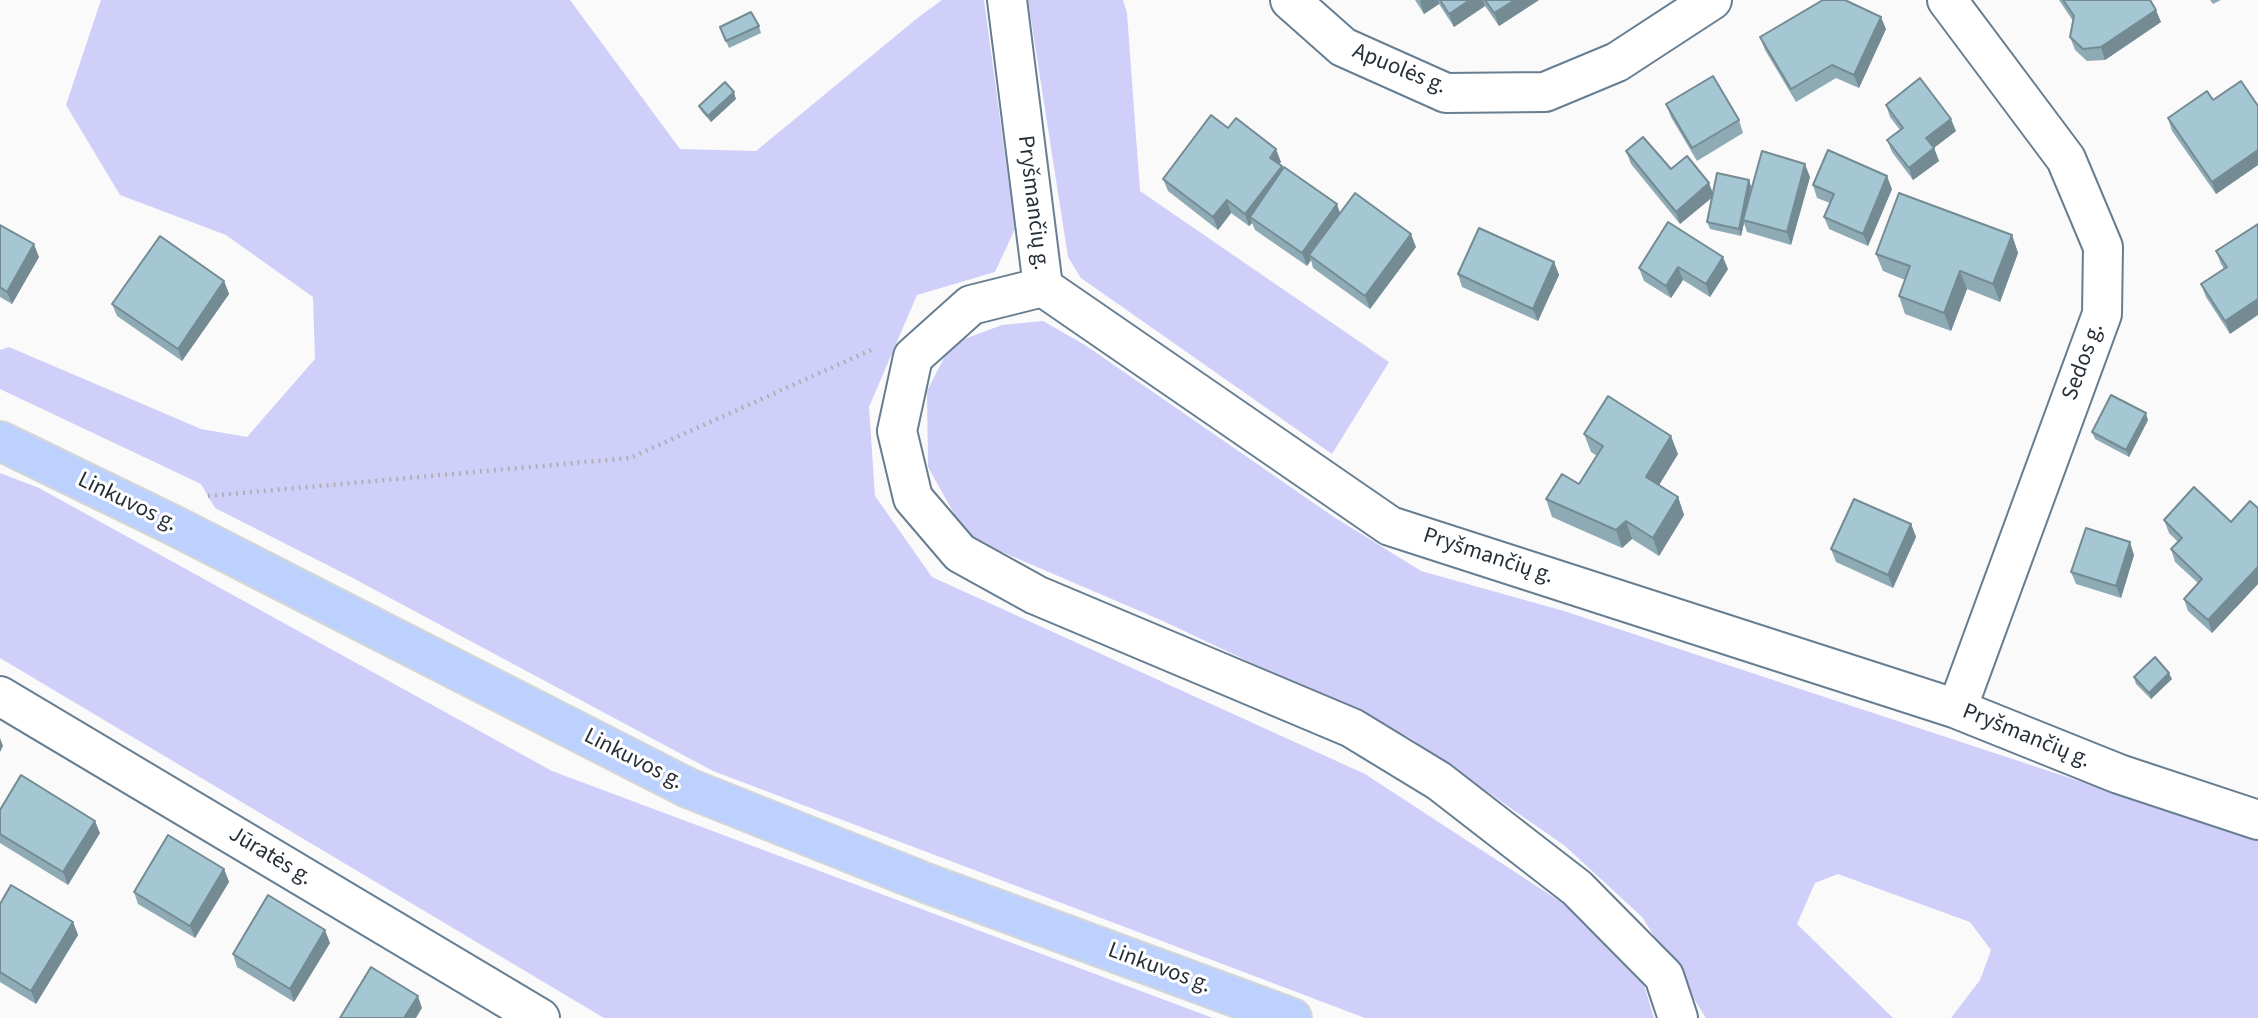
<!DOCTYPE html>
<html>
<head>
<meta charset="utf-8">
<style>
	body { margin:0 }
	canvas { display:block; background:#fafafa }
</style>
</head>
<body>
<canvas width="2258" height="1018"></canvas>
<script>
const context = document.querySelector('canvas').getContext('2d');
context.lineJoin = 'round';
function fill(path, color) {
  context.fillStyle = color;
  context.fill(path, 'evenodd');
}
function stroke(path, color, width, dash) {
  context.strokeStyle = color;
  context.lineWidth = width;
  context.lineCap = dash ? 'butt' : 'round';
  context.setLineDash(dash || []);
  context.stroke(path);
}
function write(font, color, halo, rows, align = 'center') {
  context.font = font + ' "Source Sans 3",sans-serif';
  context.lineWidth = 6;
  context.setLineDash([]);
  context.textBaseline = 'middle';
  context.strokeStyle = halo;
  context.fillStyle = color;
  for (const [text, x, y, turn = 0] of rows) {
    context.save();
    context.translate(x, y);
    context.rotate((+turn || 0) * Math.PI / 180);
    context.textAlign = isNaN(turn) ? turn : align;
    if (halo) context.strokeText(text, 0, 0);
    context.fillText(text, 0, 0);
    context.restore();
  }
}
fill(new Path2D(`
	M 101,0 L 570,0 L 680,149 L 756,151 L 920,16 L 942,0 L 984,0 L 1015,229 L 995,272 L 917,295 L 869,407 L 875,496 L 932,577 L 1365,774 L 1561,902 L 1641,975 L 1654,1018 L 1365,1018 L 713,771 L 349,576 L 215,508 L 201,484 L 0,389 L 0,350 L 9,347 L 201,429 L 247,437 L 315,359 L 313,297 L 226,235 L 120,195 L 66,105 Z
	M 1028,0 L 1123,0 L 1127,13 L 1140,191 L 1389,362 L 1332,454 L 1081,278 L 1068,257 Z
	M 1043,321 L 1085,345 L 1334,517 L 1421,571 L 1564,611 L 2258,840 L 2258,1018 L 1951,1018 L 1980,980 L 1991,950 L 1970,922 L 1838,874 L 1815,883 L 1797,924 L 1893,1018 L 1706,1018 L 1642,917 L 1565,846 L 1410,738 L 1163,621 L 967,537 L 928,467 L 927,391 L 951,344 L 1002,325 Z
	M 0,473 L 39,488 L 552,771 L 1213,1018 L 604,1018 L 0,658 Z`), '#d0cff9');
const minor = new Path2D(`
	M 1007,0 L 1043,287 L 1390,526 L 1957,709 L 2119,774 L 2258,820
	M 1290,0 L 1343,47 L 1446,93 L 1545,92 L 1617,62 L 1712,0
	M 1947,0 L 2066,159 L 2103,247 L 2102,314 L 1957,709
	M 1043,287 L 971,305 L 913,357 L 897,431 L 913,498 L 960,553 L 1036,595 L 1352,728 L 1439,781 L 1577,888 L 1664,976 L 1678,1018
	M 0,696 L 540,1018`);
const primary = new Path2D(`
	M 0,441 L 175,526 L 688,788 L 926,883 L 1292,1018`);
stroke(minor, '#677e91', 42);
stroke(primary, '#d4d6d7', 42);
stroke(new Path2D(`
	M 208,496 L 630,458 L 871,350`), '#aeb1b5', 4.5, [2, 5]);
stroke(minor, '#fff', 38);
stroke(primary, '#bcd1fe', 38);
fill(new Path2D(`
	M 1415,0 L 1539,0 L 1499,26 L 1485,6 L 1454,27 L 1439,4 L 1424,14 Z
	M 2059,0 L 2150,0 L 2161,22 L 2105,60 L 2087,61 L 2075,50 L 2070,37 L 2073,21 Z
	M 2210,0 L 2221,0 L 2213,4 Z
	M 759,26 L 761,33 L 729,48 L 720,27 Z
	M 1886,29 L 1859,88 L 1836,78 L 1796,102 L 1765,50 L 1760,37 Z
	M 736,99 L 711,122 L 702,112 L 699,106 Z
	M 2213,100 L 2258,106 L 2258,165 L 2216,194 L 2172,131 L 2168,118 Z
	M 1666,104 L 1739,120 L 1743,133 L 1697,161 L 1671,117 Z
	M 1886,105 L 1956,131 L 1934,148 L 1939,161 L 1913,180 L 1892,152 L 1887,140 L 1900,130 L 1890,117 Z
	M 1228,128 L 1281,162 L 1279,164 L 1282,166 L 1283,170 L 1340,213 L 1416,247 L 1370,309 L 1313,268 L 1311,260 L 1307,266 L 1255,230 L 1252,223 L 1249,226 L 1231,213 L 1218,230 L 1168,191 L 1163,179 Z
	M 1626,151 L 1671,169 L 1713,193 L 1751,186 L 1748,201 L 1810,177 L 1791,245 L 1747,232 L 1744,223 L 1741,236 L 1710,229 L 1707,222 L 1712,197 L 1680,224 L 1631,164 Z
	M 1813,185 L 1892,189 L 1868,246 L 1829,229 L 1824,217 L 1830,203 L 1817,198 Z
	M 1668,222 L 1728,269 L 1710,297 L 1683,280 L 1671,298 L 1644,281 L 1639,268 Z
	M 2258,224 L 2230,334 L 2206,297 L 2201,284 L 2224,269 L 2221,264 L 2216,251 Z
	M 0,225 L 39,257 L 12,304 L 0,297 Z
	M 2012,235 L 2018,253 L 2000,302 L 1967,289 L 1951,331 L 1905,314 L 1899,296 L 1905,280 L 1883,271 L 1876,254 Z
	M 1554,262 L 1559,275 L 1538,321 L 1462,287 L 1458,274 Z
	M 224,281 L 229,294 L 182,361 L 117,316 L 112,304 Z
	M 2148,420 L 2129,457 L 2095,439 L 2092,432 Z
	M 1584,434 L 1678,454 L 1659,485 L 1678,497 L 1684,515 L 1659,556 L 1632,539 L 1622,548 L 1552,517 L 1546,499 L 1579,484 L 1597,456 L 1591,452 Z
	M 2258,508 L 2258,584 L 2212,633 L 2188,611 L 2184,599 L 2198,583 L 2175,562 L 2171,549 L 2178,542 L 2169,533 L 2164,520 L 2231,522 Z
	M 1911,524 L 1916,537 L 1893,588 L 1836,562 L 1831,549 Z
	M 2134,555 L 2121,598 L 2076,584 L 2071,572 Z
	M 2134,677 L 2172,679 L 2151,699 L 2136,684 Z
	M 0,810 L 100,833 L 68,885 L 0,843 Z
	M 224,869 L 229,882 L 195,938 L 138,904 L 134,892 Z
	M 0,904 L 73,922 L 78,935 L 36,1004 L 0,982 Z
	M 330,943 L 294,1002 L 237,967 L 233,954 Z`), '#8eabb5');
fill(new Path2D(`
	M 1422,0 L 1438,0 L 1439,4 L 1424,14 L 1420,1 Z
	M 1470,0 L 1483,0 L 1485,6 L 1454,27 L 1449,14 Z
	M 1515,0 L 1539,0 L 1499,26 L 1494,13 Z
	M 2156,10 L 2161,22 L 2105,60 L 2101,47 Z
	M 1881,17 L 1886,29 L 1859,88 L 1854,75 Z
	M 734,92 L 736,99 L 711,122 L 708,116 Z
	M 1951,119 L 1956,131 L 1931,150 L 1926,138 Z
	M 1934,148 L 1939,161 L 1913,180 L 1909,168 Z
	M 1276,149 L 1281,162 L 1274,170 L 1270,158 Z
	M 2258,150 L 2258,165 L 2216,194 L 2212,182 Z
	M 1805,164 L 1810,177 L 1791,245 L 1787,232 Z
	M 1282,166 L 1286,179 L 1250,217 L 1252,223 L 1249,226 L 1245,214 Z
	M 1887,176 L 1892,189 L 1868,246 L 1863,234 Z
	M 1749,180 L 1751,186 L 1744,220 L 1743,220 L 1744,223 L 1741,236 L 1739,229 Z
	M 1709,183 L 1714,196 L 1680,224 L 1676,212 Z
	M 1227,200 L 1231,213 L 1218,230 L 1213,217 Z
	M 1337,204 L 1341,216 L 1309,255 L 1311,260 L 1307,266 L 1302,253 Z
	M 1411,234 L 1416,247 L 1370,309 L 1365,296 Z
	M 2012,235 L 2018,253 L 2000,302 L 1993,284 Z
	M 34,244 L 39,257 L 12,304 L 7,292 Z
	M 1723,257 L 1728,269 L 1710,297 L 1706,284 Z
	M 1554,262 L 1559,275 L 1538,321 L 1533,309 Z
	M 1678,267 L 1683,280 L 1671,298 L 1666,286 Z
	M 1960,271 L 1967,289 L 1951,331 L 1944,313 Z
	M 224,281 L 229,294 L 182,361 L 178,349 Z
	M 2258,299 L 2258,315 L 2230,334 L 2225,321 Z
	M 2146,413 L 2148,420 L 2129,457 L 2126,450 Z
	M 1671,436 L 1678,454 L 1653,495 L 1646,477 Z
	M 1678,497 L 1684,515 L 1659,556 L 1653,538 Z
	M 1626,521 L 1632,539 L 1622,548 L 1616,530 Z
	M 1911,524 L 1916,537 L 1893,588 L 1888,575 Z
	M 2130,542 L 2134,555 L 2121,598 L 2116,586 Z
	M 2258,567 L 2258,584 L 2212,633 L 2208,620 Z
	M 2169,673 L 2172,679 L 2151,699 L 2149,693 Z
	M 0,738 L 3,746 L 0,752 Z
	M 95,821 L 100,833 L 68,885 L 63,872 Z
	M 224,869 L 229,882 L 195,938 L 190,926 Z
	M 73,922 L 78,935 L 36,1004 L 31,991 Z
	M 325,930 L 330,943 L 294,1002 L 290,989 Z
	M 418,996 L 422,1008 L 416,1018 L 404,1018 Z`), '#748b94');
const building = new Path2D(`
	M 1440,0 L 1470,0 L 1449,14 Z
	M 1485,0 L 1515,0 L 1494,13 Z
	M 1823,0 L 1845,0 L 1881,17 L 1854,75 L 1832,65 L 1791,89 L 1760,37 Z
	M 2063,0 L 2150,0 L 2156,10 L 2101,47 L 2083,49 L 2070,37 L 2074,16 Z
	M 751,12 L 759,26 L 726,41 L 720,27 Z
	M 1713,76 L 1739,120 L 1692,148 L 1666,104 Z
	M 1920,78 L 1951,119 L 1926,138 L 1934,148 L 1909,168 L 1887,140 L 1903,128 L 1886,105 Z
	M 2241,81 L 2258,106 L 2258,150 L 2212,182 L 2168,118 L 2207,91 L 2213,100 Z
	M 725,82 L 734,92 L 708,116 L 699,106 Z
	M 1211,115 L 1228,128 L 1236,118 L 1276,149 L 1270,158 L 1282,166 L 1245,214 L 1227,200 L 1213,217 L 1163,179 Z
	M 1643,137 L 1671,169 L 1687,156 L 1709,183 L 1676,212 L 1626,151 Z
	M 1828,150 L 1887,176 L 1863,234 L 1824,217 L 1834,194 L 1813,185 Z
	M 1762,151 L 1805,164 L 1787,232 L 1743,220 Z
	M 1284,167 L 1337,204 L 1302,253 L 1250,217 Z
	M 1717,173 L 1749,180 L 1739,229 L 1707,222 Z
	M 1355,193 L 1411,234 L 1365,296 L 1309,255 Z
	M 1899,193 L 2012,235 L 1993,284 L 1960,271 L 1944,313 L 1899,296 L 1910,266 L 1876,254 Z
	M 1668,222 L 1723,257 L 1706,284 L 1678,267 L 1666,286 L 1639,268 Z
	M 2258,224 L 2258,299 L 2225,321 L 2201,284 L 2227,267 L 2216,251 Z
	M 0,225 L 34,244 L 7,292 L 0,287 Z
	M 1479,228 L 1554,262 L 1533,309 L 1458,274 Z
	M 160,236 L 224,281 L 178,349 L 112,304 Z
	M 2111,395 L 2146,413 L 2126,450 L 2092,432 Z
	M 1608,396 L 1671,436 L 1646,477 L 1678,497 L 1653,538 L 1626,521 L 1616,530 L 1546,499 L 1562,474 L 1579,484 L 1603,446 L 1584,434 Z
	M 2194,487 L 2231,522 L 2250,501 L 2258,508 L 2258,567 L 2208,620 L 2184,599 L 2202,579 L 2171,549 L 2182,538 L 2164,520 Z
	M 1854,499 L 1911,524 L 1888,575 L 1831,549 Z
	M 2086,528 L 2130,542 L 2116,586 L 2071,572 Z
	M 2155,657 L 2169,673 L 2149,693 L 2134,677 Z
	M 21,775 L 95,821 L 63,872 L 0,834 L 0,810 Z
	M 168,835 L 224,869 L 190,926 L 134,892 Z
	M 11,885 L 73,922 L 31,991 L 0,972 L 0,904 Z
	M 268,895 L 325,930 L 290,989 L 233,954 Z
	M 371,967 L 418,996 L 404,1018 L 340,1018 Z`);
fill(building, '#a5c7d3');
stroke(building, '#748b94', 2);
write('23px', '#273039', '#fff', [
	["Apuolės g.",1399,70,22],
	["Pryšmančių g.",1032,203,83],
	["Sedos g.",2084,362,-70],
	["Linkuvos g.",127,503,26],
	["Pryšmančių g.",1488,557,18],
	["Pryšmančių g.",2026,737,22],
	["Linkuvos g.",633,760,27],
	["Jūratės g.",270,857,31],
	["Linkuvos g.",1159,969,20]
]);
</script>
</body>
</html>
